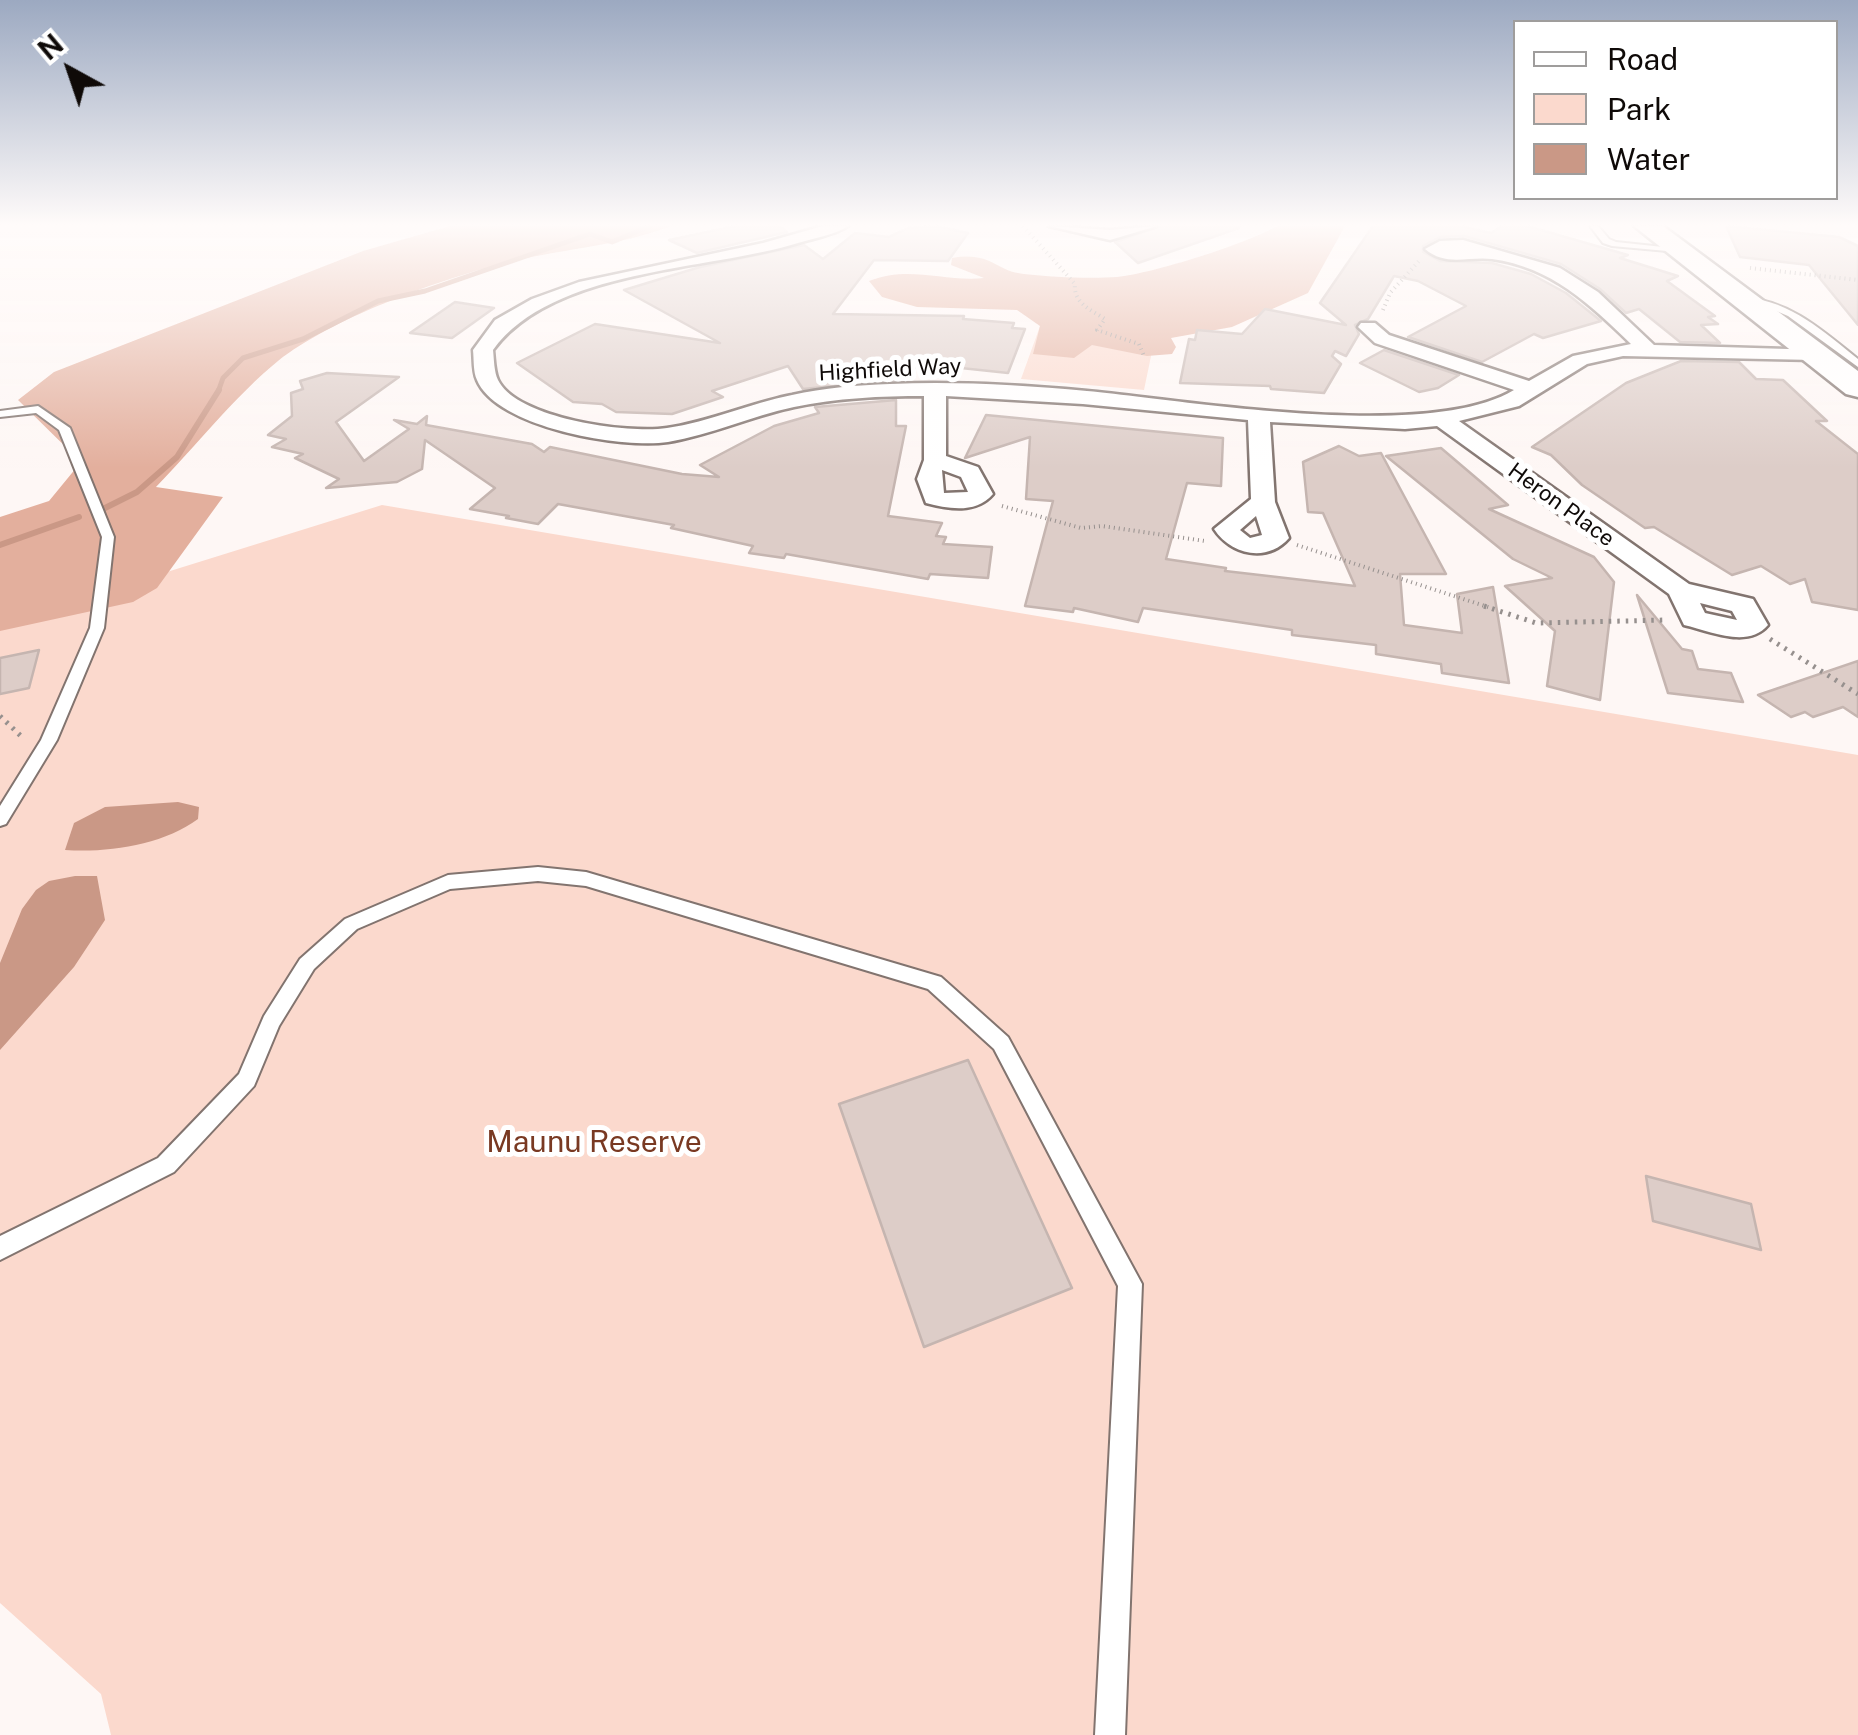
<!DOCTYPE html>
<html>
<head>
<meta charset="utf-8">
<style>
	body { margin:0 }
	#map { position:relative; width:1858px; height:1735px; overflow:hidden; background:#fef7f5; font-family:"Public Sans",sans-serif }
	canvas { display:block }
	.legend { position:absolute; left:1513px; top:20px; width:325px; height:180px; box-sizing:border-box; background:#fff; border:2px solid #9f9d9c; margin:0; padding:12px 18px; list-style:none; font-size:30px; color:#0f0a08 }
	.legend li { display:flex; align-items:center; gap:20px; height:50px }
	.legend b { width:50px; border:2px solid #9f9d9c }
	.north { position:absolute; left:20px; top:20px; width:100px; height:100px; -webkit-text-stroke:8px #fff; paint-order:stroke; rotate:320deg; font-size:28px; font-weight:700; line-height:40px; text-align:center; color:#0f0a08 }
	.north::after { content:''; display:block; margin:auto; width:35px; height:45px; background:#0f0a08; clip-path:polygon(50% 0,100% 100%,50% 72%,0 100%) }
</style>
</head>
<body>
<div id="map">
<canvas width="1858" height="1735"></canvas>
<ul class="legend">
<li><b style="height:12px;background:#fff"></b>Road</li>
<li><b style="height:28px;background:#fbd9cd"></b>Park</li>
<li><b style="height:28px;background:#ca9886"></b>Water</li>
</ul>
<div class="north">N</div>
</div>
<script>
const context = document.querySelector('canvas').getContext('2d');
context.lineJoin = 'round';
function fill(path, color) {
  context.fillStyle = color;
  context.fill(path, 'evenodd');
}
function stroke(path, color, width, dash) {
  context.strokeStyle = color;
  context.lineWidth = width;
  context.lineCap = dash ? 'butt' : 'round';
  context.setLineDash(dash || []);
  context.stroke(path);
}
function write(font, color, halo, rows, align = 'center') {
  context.font = font + ' "Public Sans",sans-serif';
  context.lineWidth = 10;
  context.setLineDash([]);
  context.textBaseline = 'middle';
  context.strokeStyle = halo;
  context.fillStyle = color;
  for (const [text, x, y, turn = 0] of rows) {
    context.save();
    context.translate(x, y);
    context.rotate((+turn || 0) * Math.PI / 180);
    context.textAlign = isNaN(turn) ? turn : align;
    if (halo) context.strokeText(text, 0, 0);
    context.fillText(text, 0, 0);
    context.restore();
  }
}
fill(new Path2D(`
	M 1040,326 L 1155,337 L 1144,390 L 1021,379 Z
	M 382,505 L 1858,755 L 1858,1735 L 111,1735 L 101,1694 L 0,1603 L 0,624 Z`), '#fbd9cd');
fill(new Path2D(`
	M 450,226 L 671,226 C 617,247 557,249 501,264 C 435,281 331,319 278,361 C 237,394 194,448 156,487 L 223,497 L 157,588 L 133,602 L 0,631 L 0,517 L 49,501 L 81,462 L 18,400 L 54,372 L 363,251 Z
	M 1277,226 L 1345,226 L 1308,293 L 1232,327 L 1171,338 L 1176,347 L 1172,354 L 1147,356 L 1092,345 L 1074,358 L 1033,354 L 1040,326 L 1017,310 L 917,307 L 882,297 L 869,281 C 909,265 944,282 984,278 L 951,265 L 952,258 C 992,251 994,271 1024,274 C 1053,277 1088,279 1117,277 C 1154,273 1246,244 1277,226 Z`), '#e3af9d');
fill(new Path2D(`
	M 178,802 L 199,807 L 198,819 C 163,845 108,853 65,850 L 74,823 L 105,807 Z
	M 75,876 L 97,876 L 105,920 L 74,967 L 0,1050 L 0,963 L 22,909 L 36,890 L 49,881 Z`), '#ca9886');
stroke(new Path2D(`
	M 218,392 L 223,378 L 243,358 L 303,339 L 378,301 L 425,291 L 590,234 L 612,242 L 650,226`), '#ca9886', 5);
stroke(new Path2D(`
	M 105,508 L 137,492 L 177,457 L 219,390
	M 0,545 L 79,517`), '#ca9886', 6);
const building = new Path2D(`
	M 735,226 L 779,226 L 787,232 L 697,253 L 669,240 Z
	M 935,226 L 968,233 L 948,261 L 874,260 L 833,314 L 964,316 L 963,319 L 1014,323 L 1012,328 L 1025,329 L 1008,373 L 942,366 L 942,369 L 896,367 L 896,380 L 803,389 L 788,366 L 712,391 L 723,397 L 672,414 L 616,412 L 602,404 L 573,402 L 517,363 L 595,324 L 720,343 L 624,290 L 700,267 L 804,245 L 823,259 L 855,233 L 889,237 L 908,228 Z
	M 1161,226 L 1239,226 L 1239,228 L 1138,263 L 1115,242 Z
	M 1373,226 L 1460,226 L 1491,233 L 1502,226 L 1527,226 L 1628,255 L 1620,258 L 1678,276 L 1667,281 L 1715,316 L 1708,317 L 1718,324 L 1701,325 L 1720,343 L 1680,342 L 1639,309 L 1626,313 L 1600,289 L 1561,264 L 1464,236 L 1440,237 L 1423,246 L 1423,252 L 1440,261 L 1492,263 L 1531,274 L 1566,293 L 1601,321 L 1543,338 L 1534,334 L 1482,362 L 1408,337 L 1466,306 L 1418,281 L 1394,276 L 1368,319 L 1355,325 L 1359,334 L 1346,356 L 1335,351 L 1332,356 L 1341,364 L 1324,393 L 1271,389 L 1270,386 L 1180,383 L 1189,339 L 1195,340 L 1197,330 L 1242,334 L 1265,309 L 1346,325 L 1320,303 Z
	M 1726,226 L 1839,237 L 1858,246 L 1858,325 L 1809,265 L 1740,257 Z
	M 455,302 L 494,308 L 452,338 L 410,333 Z
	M 1384,350 L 1459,375 L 1438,388 L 1419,392 L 1360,363 Z
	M 1681,361 L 1739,362 L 1756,379 L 1783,380 L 1827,421 L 1816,421 L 1858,454 L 1858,610 L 1812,602 L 1805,579 L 1790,584 L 1761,566 L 1732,575 L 1654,527 L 1645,528 L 1582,485 L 1551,455 L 1532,447 L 1626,383 Z
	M 327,373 L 399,377 L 336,422 L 364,461 L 409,429 L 394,420 L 417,424 L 427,416 L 426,425 L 532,444 L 544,452 L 550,447 L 682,474 L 719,477 L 700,465 L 774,426 L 819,413 L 815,407 L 896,400 L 896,426 L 906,426 L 888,516 L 942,523 L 936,536 L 946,537 L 943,544 L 992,547 L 988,578 L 930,574 L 928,579 L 786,554 L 784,558 L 749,553 L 753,546 L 671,528 L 674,525 L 558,504 L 538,524 L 506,518 L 509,516 L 470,509 L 495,488 L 425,440 L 422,469 L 397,482 L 326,488 L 339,479 L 295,458 L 303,454 L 272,447 L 286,439 L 268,435 L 292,416 L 291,393 L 303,389 L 300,381 Z
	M 986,415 L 1223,438 L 1221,486 L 1187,483 L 1166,559 L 1226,568 L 1225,571 L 1355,586 L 1323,513 L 1308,512 L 1303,462 L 1339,446 L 1359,456 L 1381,453 L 1446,574 L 1400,574 L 1404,625 L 1462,633 L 1457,594 L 1493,587 L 1509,683 L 1442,673 L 1441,664 L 1376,654 L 1376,645 L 1292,635 L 1292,630 L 1143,608 L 1138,622 L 1074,608 L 1073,612 L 1025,606 L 1053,501 L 1026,499 L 1030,437 L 965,458 Z
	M 1441,448 L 1508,505 L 1489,509 L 1594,557 L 1614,582 L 1600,700 L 1547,686 L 1555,631 L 1505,586 L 1552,578 L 1513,559 L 1386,456 Z
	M 1637,595 L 1682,649 L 1692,651 L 1698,669 L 1731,673 L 1743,702 L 1668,693 Z
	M 39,650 L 29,688 L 0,694 L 0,658 Z
	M 1858,661 L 1858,717 L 1843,707 L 1813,717 L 1805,712 L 1791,717 L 1758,695 Z
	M 968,1060 L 1072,1288 L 924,1347 L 839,1104 Z
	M 1646,1176 L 1751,1204 L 1761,1250 L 1653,1221 Z`);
fill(building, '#ddcdc8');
stroke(building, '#c5b5b0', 2.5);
const service = new Path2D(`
	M 1590,226 L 1598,226 L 1609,239 L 1616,242 L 1682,249 L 1678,252 L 1612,246 L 1603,243 Z
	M 1745,297 C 1792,302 1823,331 1858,359 L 1858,367 L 1788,316 L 1760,304 L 1742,302 L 1742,298 Z
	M 38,406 L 70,428 L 114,537 L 104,628 L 57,740 L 6,824 L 0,826 L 0,806 L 41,740 L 90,628 L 102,537 L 59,430 L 36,413 L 0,417 L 0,411 Z
	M 538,867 L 586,872 L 941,977 L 1008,1037 L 1142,1284 L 1125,1735 L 1095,1735 L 1118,1286 L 994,1049 L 928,989 L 586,886 L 538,881 L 450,889 L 357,929 L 314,969 L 279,1026 L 254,1086 L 174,1172 L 0,1260 L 0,1236 L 158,1158 L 239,1074 L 264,1016 L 300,959 L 345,919 L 448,875 Z`);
const minor = new Path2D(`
	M 823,226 L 848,226 C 835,235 814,238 798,243 C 707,271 553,268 493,350 C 494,359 494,372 498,380 C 517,419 629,434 667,428 C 710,422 750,403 792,395 C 824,388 857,385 890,384 C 955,381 1021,385 1087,391 C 1191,401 1427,442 1514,390 L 1375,343 L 1358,327 L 1361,323 L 1375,323 L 1389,335 L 1529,381 L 1573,356 L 1631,344 C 1590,304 1551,267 1492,259 C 1468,256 1446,267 1425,249 L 1440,241 L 1463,240 L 1560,268 L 1598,292 L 1654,345 L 1821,350 L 1821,358 L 1814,360 L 1623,356 L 1587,364 L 1519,406 L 1459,421 L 1689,584 L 1753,599 L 1768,625 C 1748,649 1710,631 1684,625 L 1669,594 L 1437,426 L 1405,429 L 1270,422 L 1275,502 L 1289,538 C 1267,563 1231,555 1214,529 L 1251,499 L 1248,420 L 1083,404 L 946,396 L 946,456 L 978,467 L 993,494 C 976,514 949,509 926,503 L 917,479 L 924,460 L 924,396 C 881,396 837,398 794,407 C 751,416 711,435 668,442 C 623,449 497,428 477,380 C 473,372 474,359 473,350 L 495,320 L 532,299 L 579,282 L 763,243 ZM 942,470 L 961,477 L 968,492 L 944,493 ZM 1256,516 L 1262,535 L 1250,538 L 1240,530 ZM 1700,603 L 1732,611 L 1737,620 L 1705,613 Z
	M 1049,226 L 1110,230 L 1157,226 L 1110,240 Z`);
const primary = new Path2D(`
	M 1634,226 L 1663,226 L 1858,371 L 1858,397 L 1846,394 Z`);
stroke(service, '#82746f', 4);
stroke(minor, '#82746f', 5);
stroke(primary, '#82746f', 5);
stroke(new Path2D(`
	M 1023,226 L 1075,284 C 1073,303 1091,310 1105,319 L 1097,330 L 1139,344 L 1144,356
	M 1750,268 L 1858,280
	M 1383,310 L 1390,293 L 1419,261
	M 1002,506 L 1081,528 L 1102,526 L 1205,541
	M 1297,545 L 1491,608`), '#96908e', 4, [1, 4]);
stroke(new Path2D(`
	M 1484,606 L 1536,623 L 1667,620
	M 1770,639 L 1858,694
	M 0,716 L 24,739`), '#96908e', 5, [2.5, 6]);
fill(service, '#fff');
fill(minor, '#fff');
fill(primary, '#fff');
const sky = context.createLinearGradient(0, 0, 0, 468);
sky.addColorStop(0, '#9ca9c1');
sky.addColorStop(0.48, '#fffbfa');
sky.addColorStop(1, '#fffbfa00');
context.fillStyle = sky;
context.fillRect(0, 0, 1858, 468);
write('22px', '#0f0a08', '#fff', [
	["Highfield Way",890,370,-3],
	["Heron Place",1561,505,36]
]);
write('30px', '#793922', '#fff', [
	["Maunu Reserve",594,1143]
]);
</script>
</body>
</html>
